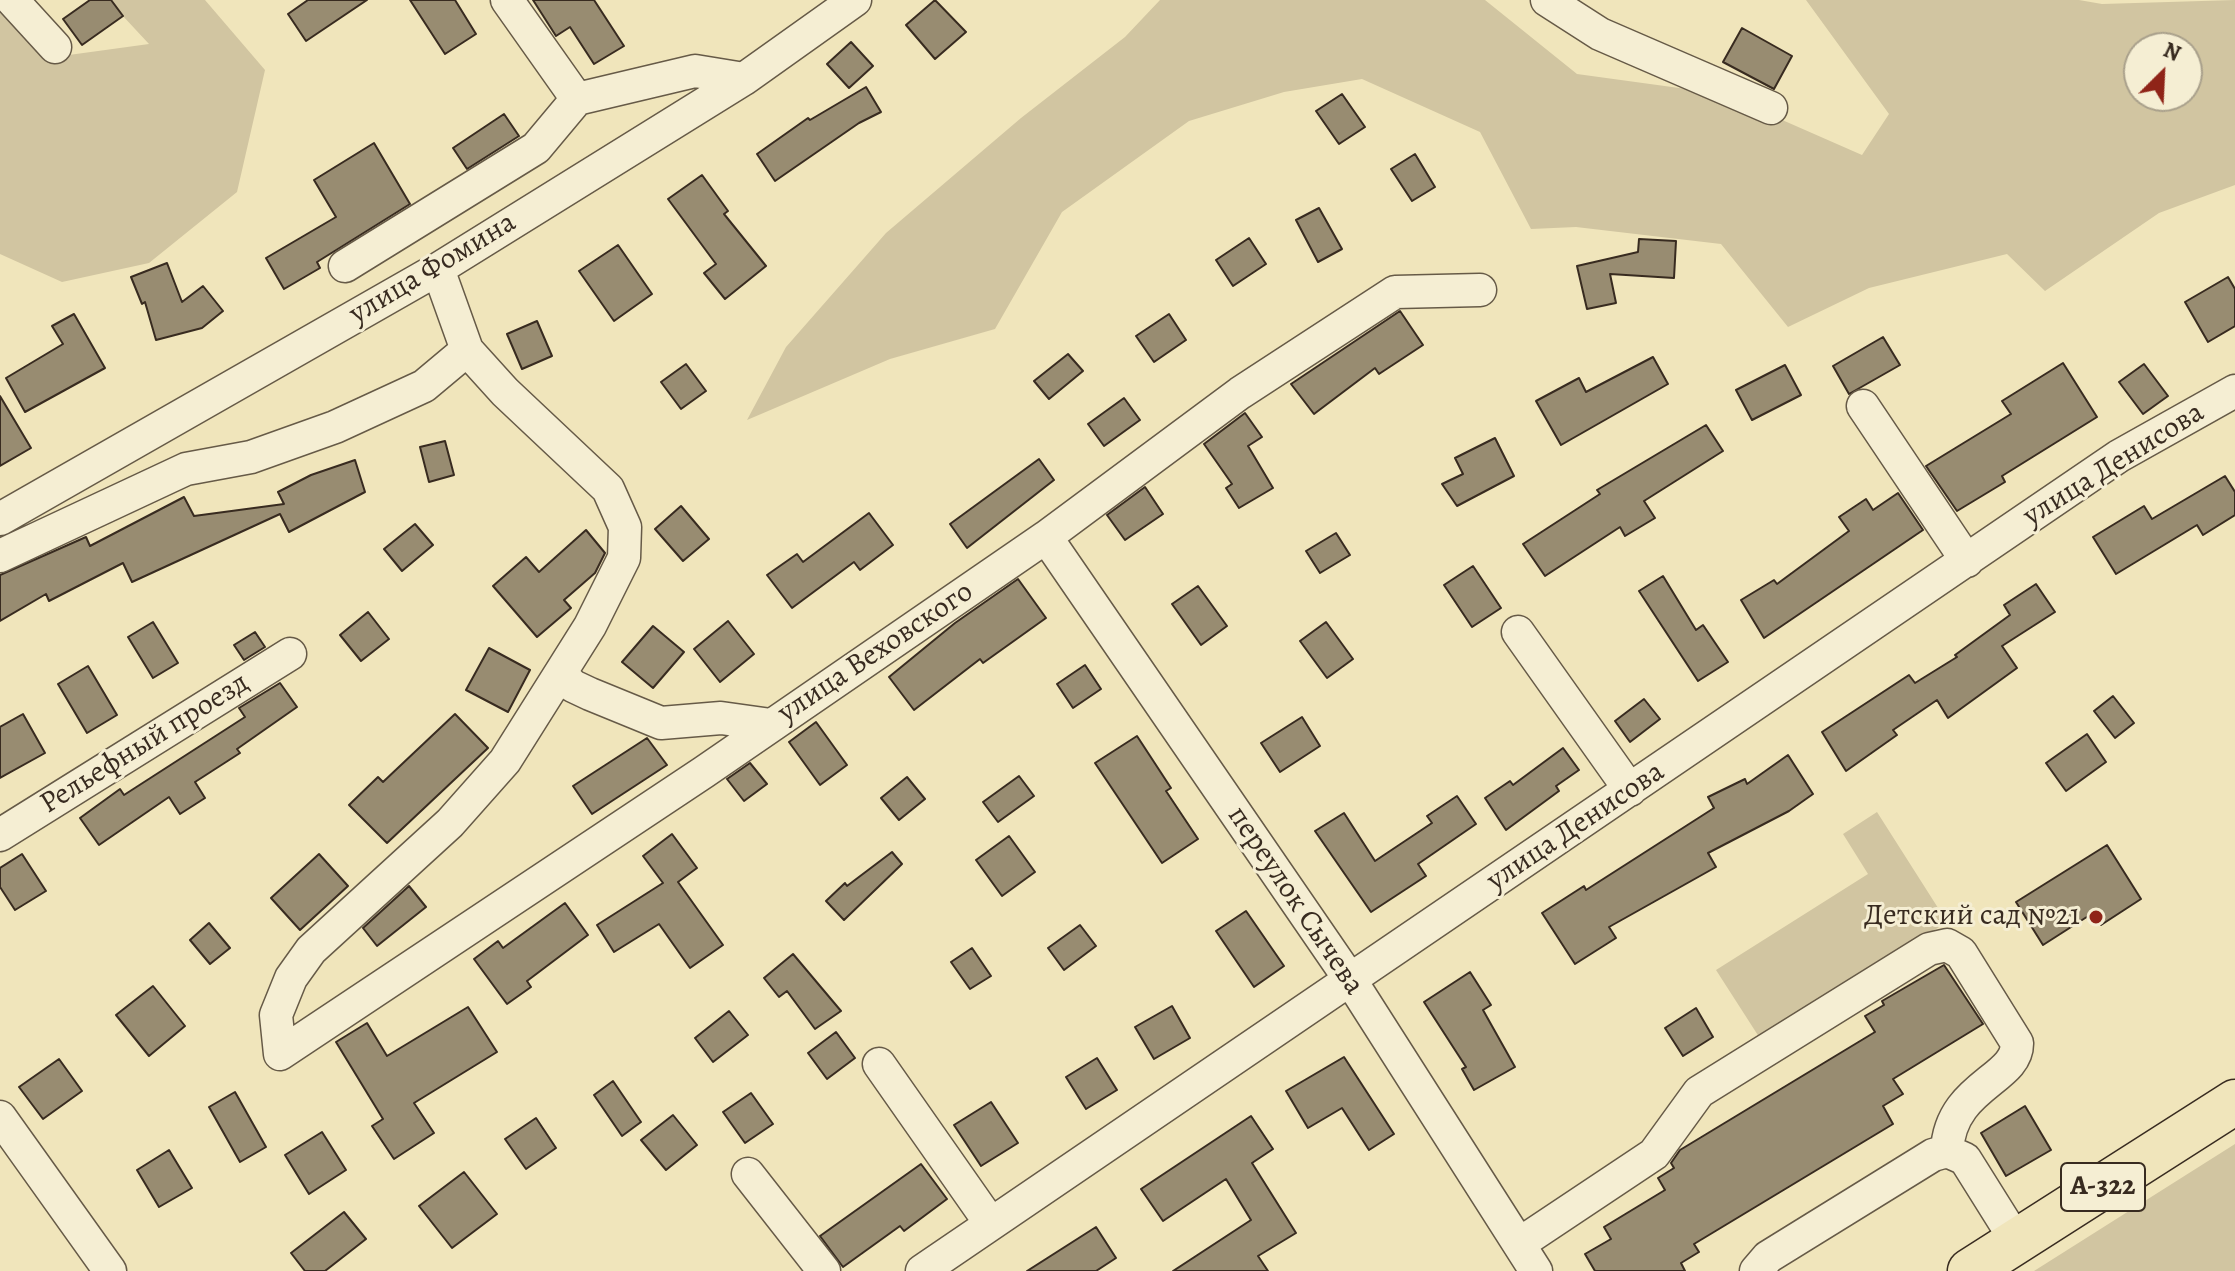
<!DOCTYPE html>
<html>
<head>
<meta charset="utf-8">
<style>
	body { margin:0 }
	#map { position:relative; width:2235px; height:1271px; overflow:hidden; background:#f0e5bb; font-family:Alegreya,serif }
	canvas { display:block }
	.north { position:absolute; left:2123px; top:32px; width:80px; height:80px; box-sizing:border-box; background:#f5eed3; border:2px solid #a9a08b; border-radius:50%; rotate:24deg; font-size:22px; font-weight:700; line-height:32px; text-align:center; color:#382b20 }
	.north::after { content:''; display:block; margin:auto; width:28px; height:36px; background:#8f2418; clip-path:polygon(50% 0,100% 100%,50% 72%,0 100%) }
</style>
</head>
<body>
<div id="map">
<canvas width="2235" height="1271"></canvas>
<div class="north">N</div>
</div>
<script>
const context = document.querySelector('canvas').getContext('2d');
context.lineJoin = 'round';
function fill(path, color) {
  context.fillStyle = color;
  context.fill(path, 'evenodd');
}
function stroke(path, color, width, dash) {
  context.strokeStyle = color;
  context.lineWidth = width;
  context.lineCap = dash ? 'butt' : 'round';
  context.setLineDash(dash || []);
  context.stroke(path);
}
function write(font, color, halo, rows, align = 'center') {
  context.font = font + ' Alegreya,serif';
  context.lineWidth = 6;
  context.setLineDash([]);
  context.textBaseline = 'middle';
  context.strokeStyle = halo;
  context.fillStyle = color;
  for (const [text, x, y, turn = 0] of rows) {
    context.save();
    context.translate(x, y);
    context.rotate((+turn || 0) * Math.PI / 180);
    context.textAlign = isNaN(turn) ? turn : align;
    if (halo) context.strokeText(text, 0, 0);
    context.fillText(text, 0, 0);
    context.restore();
  }
}
fill(new Path2D(`
	M 0,0 L 47,58 L 149,44 L 108,0 L 205,0 L 265,70 L 237,192 L 149,263 L 62,282 L 0,254 Z
	M 1160,0 L 1485,0 L 1577,74 L 1723,94 L 1862,155 L 1889,114 L 1806,0 L 2079,0 L 2102,4 L 2235,0 L 2235,185 L 2159,213 L 2045,291 L 2007,254 L 1869,288 L 1788,327 L 1721,244 L 1576,227 L 1531,229 L 1480,132 L 1362,79 L 1284,92 L 1189,121 L 1062,212 L 995,329 L 890,359 L 747,420 L 786,347 L 886,233 L 1021,118 L 1125,37 ZM 2139,48 L 2187,48 L 2187,96 L 2139,96 Z
	M 1877,812 L 1947,922 L 1761,1040 L 1716,970 L 1868,874 L 1843,834 Z
	M 2235,1144 L 2235,1271 L 2034,1271 Z`), '#d1c5a1');
const building = new Path2D(`
	M 90,0 L 111,0 L 123,16 L 82,45 L 63,19 Z
	M 308,0 L 367,0 L 306,41 L 288,14 Z
	M 410,0 L 455,0 L 476,34 L 445,54 Z
	M 533,0 L 594,0 L 624,46 L 594,64 L 570,27 L 556,36 Z
	M 935,0 L 966,32 L 935,59 L 906,25 Z
	M 1742,28 L 1792,56 L 1774,89 L 1723,62 Z
	M 851,42 L 873,66 L 849,88 L 827,64 Z
	M 866,87 L 881,112 L 859,123 L 775,181 L 757,154 L 808,118 L 810,120 Z
	M 1342,94 L 1365,127 L 1339,144 L 1316,111 Z
	M 504,114 L 519,136 L 467,169 L 453,148 Z
	M 374,143 L 410,204 L 317,262 L 320,268 L 284,289 L 266,258 L 336,217 L 314,180 Z
	M 1415,154 L 1435,187 L 1412,201 L 1391,169 Z
	M 702,175 L 728,211 L 724,214 L 766,266 L 725,299 L 704,273 L 716,264 L 668,199 Z
	M 1319,208 L 1342,249 L 1318,262 L 1296,220 Z
	M 1249,238 L 1266,264 L 1233,286 L 1216,260 Z
	M 1639,239 L 1676,241 L 1674,278 L 1610,274 L 1616,303 L 1587,309 L 1577,266 L 1638,252 Z
	M 618,245 L 652,294 L 614,321 L 579,271 Z
	M 167,263 L 182,302 L 203,286 L 223,311 L 202,328 L 156,340 L 145,302 L 142,304 L 131,277 Z
	M 2228,277 L 2235,289 L 2235,326 L 2208,342 L 2185,302 Z
	M 1400,311 L 1423,345 L 1379,374 L 1375,368 L 1314,414 L 1291,384 Z
	M 74,314 L 105,368 L 25,412 L 6,378 L 63,344 L 52,326 Z
	M 1169,314 L 1186,340 L 1154,362 L 1136,336 Z
	M 537,321 L 552,356 L 522,369 L 507,334 Z
	M 1883,337 L 1900,365 L 1849,394 L 1833,366 Z
	M 1068,354 L 1083,371 L 1049,399 L 1034,381 Z
	M 1653,357 L 1668,384 L 1561,445 L 1536,401 L 1579,378 L 1586,392 Z
	M 2063,363 L 2097,417 L 2002,476 L 2005,482 L 1957,511 L 1926,466 L 2011,414 L 2002,401 Z
	M 686,364 L 706,391 L 681,409 L 661,382 Z
	M 2144,364 L 2168,396 L 2143,414 L 2119,382 Z
	M 1785,365 L 1801,395 L 1752,420 L 1736,390 Z
	M 0,396 L 31,448 L 0,466 Z
	M 1124,398 L 1140,420 L 1104,446 L 1088,424 Z
	M 1245,413 L 1262,437 L 1248,446 L 1273,488 L 1239,508 L 1226,488 L 1232,484 L 1204,444 Z
	M 1706,425 L 1723,451 L 1644,501 L 1655,518 L 1625,536 L 1620,527 L 1545,576 L 1523,544 L 1600,494 L 1597,490 Z
	M 1495,438 L 1514,476 L 1457,506 L 1442,484 L 1463,474 L 1455,458 Z
	M 445,441 L 454,475 L 429,482 L 420,447 Z
	M 1039,459 L 1054,480 L 967,548 L 950,524 Z
	M 355,460 L 365,492 L 289,532 L 280,514 L 132,582 L 123,563 L 49,601 L 46,594 L 0,621 L 0,575 L 86,537 L 90,546 L 184,497 L 194,516 L 284,504 L 278,492 L 311,475 Z
	M 2225,476 L 2235,492 L 2235,515 L 2203,535 L 2197,525 L 2116,574 L 2093,537 L 2144,506 L 2152,519 Z
	M 1145,487 L 1163,514 L 1125,540 L 1107,515 Z
	M 1898,493 L 1923,530 L 1764,638 L 1741,600 L 1774,580 L 1777,584 L 1849,531 L 1839,517 L 1866,499 L 1873,510 Z
	M 681,506 L 709,539 L 683,561 L 655,529 Z
	M 869,513 L 893,545 L 860,570 L 854,562 L 792,608 L 767,575 L 797,554 L 803,562 Z
	M 415,524 L 433,545 L 402,571 L 384,549 Z
	M 586,530 L 605,553 L 595,573 L 564,600 L 571,608 L 537,637 L 493,586 L 526,557 L 539,572 Z
	M 1336,533 L 1350,555 L 1320,573 L 1306,551 Z
	M 1473,566 L 1501,608 L 1472,627 L 1444,585 Z
	M 1663,576 L 1696,630 L 1703,625 L 1728,662 L 1698,681 L 1639,591 Z
	M 1018,579 L 1046,618 L 983,663 L 980,659 L 914,710 L 889,677 L 955,623 Z
	M 2036,584 L 2055,612 L 2002,646 L 2017,668 L 1948,718 L 1937,700 L 1893,730 L 1897,735 L 1846,771 L 1822,732 L 1909,675 L 1915,683 L 1957,657 L 1955,655 L 2010,615 L 2004,605 Z
	M 1198,586 L 1227,626 L 1201,645 L 1172,604 Z
	M 368,612 L 389,639 L 361,661 L 340,635 Z
	M 728,621 L 754,654 L 720,682 L 694,649 Z
	M 153,622 L 178,663 L 153,678 L 128,637 Z
	M 1326,622 L 1353,659 L 1327,678 L 1300,641 Z
	M 653,626 L 684,652 L 653,688 L 622,662 Z
	M 255,632 L 265,647 L 244,660 L 234,645 Z
	M 489,648 L 530,670 L 508,712 L 466,690 Z
	M 1085,665 L 1101,689 L 1073,708 L 1057,684 Z
	M 88,666 L 117,715 L 87,733 L 58,684 Z
	M 280,683 L 297,707 L 237,749 L 240,753 L 195,782 L 205,798 L 180,814 L 169,797 L 99,845 L 80,818 L 120,789 L 124,795 L 245,717 L 239,708 Z
	M 2113,696 L 2134,723 L 2115,738 L 2094,711 Z
	M 1644,699 L 1660,719 L 1630,742 L 1615,721 Z
	M 23,714 L 45,753 L 0,778 L 0,727 Z
	M 455,714 L 488,748 L 387,843 L 349,805 L 378,777 L 383,782 Z
	M 1302,717 L 1320,746 L 1280,772 L 1261,743 Z
	M 816,722 L 847,765 L 820,785 L 789,742 Z
	M 2087,734 L 2106,762 L 2066,791 L 2046,763 Z
	M 1137,736 L 1171,788 L 1166,791 L 1198,839 L 1162,863 L 1095,763 Z
	M 647,738 L 667,765 L 592,814 L 573,786 Z
	M 1563,748 L 1579,770 L 1556,786 L 1559,791 L 1506,830 L 1485,798 L 1510,781 L 1513,785 Z
	M 1788,755 L 1813,794 L 1789,811 L 1708,853 L 1716,867 L 1609,927 L 1616,938 L 1575,964 L 1542,913 L 1584,886 L 1586,890 L 1714,808 L 1708,797 L 1745,779 L 1747,784 Z
	M 750,763 L 767,784 L 744,801 L 727,779 Z
	M 1019,776 L 1034,796 L 998,822 L 983,802 Z
	M 907,777 L 925,799 L 899,820 L 881,798 Z
	M 1457,796 L 1476,824 L 1418,864 L 1426,876 L 1371,912 L 1315,831 L 1344,813 L 1375,861 L 1432,823 L 1427,816 Z
	M 672,834 L 697,868 L 678,882 L 723,945 L 690,968 L 659,924 L 614,952 L 597,925 L 663,883 L 643,856 Z
	M 1009,836 L 1035,872 L 1002,896 L 976,860 Z
	M 2107,845 L 2141,899 L 2101,925 L 2093,913 L 2043,945 L 2016,902 Z
	M 892,852 L 902,864 L 844,920 L 826,901 L 845,883 L 847,886 Z
	M 22,854 L 46,891 L 15,910 L 0,887 L 0,868 Z
	M 319,854 L 348,886 L 300,930 L 271,898 Z
	M 409,886 L 426,907 L 377,946 L 363,928 Z
	M 565,903 L 588,935 L 527,981 L 531,987 L 507,1004 L 474,959 L 498,941 L 503,948 Z
	M 1246,911 L 1284,966 L 1254,987 L 1216,931 Z
	M 209,923 L 230,948 L 210,964 L 190,940 Z
	M 1080,925 L 1096,946 L 1064,970 L 1048,948 Z
	M 972,948 L 991,976 L 970,989 L 951,962 Z
	M 793,954 L 841,1011 L 815,1029 L 787,991 L 779,997 L 764,978 Z
	M 1944,965 L 1983,1024 L 1893,1079 L 1903,1094 L 1883,1106 L 1893,1124 L 1694,1244 L 1699,1252 L 1681,1263 L 1685,1271 L 1595,1271 L 1585,1254 L 1611,1239 L 1604,1227 L 1665,1190 L 1658,1178 L 1674,1168 L 1671,1163 L 1680,1150 L 1875,1032 L 1865,1016 L 1884,1005 L 1882,1001 Z
	M 1470,972 L 1491,1005 L 1483,1010 L 1515,1067 L 1474,1090 L 1462,1069 L 1466,1067 L 1424,1002 Z
	M 153,986 L 185,1026 L 149,1056 L 116,1015 Z
	M 1172,1006 L 1190,1038 L 1154,1059 L 1135,1027 Z
	M 468,1007 L 497,1052 L 414,1103 L 434,1133 L 394,1159 L 372,1126 L 383,1119 L 336,1042 L 367,1023 L 387,1056 Z
	M 1696,1008 L 1713,1037 L 1683,1056 L 1665,1028 Z
	M 729,1011 L 748,1035 L 713,1062 L 695,1038 Z
	M 836,1032 L 855,1058 L 827,1079 L 808,1053 Z
	M 1344,1057 L 1394,1134 L 1369,1150 L 1342,1108 L 1308,1128 L 1286,1091 Z
	M 1097,1058 L 1117,1090 L 1086,1109 L 1066,1077 Z
	M 59,1059 L 82,1091 L 43,1119 L 19,1087 Z
	M 613,1081 L 641,1122 L 622,1136 L 594,1095 Z
	M 235,1092 L 266,1147 L 240,1162 L 209,1107 Z
	M 751,1093 L 773,1124 L 745,1143 L 723,1112 Z
	M 991,1102 L 1018,1143 L 981,1166 L 954,1125 Z
	M 2025,1106 L 2051,1150 L 2006,1176 L 1981,1133 Z
	M 673,1115 L 697,1145 L 666,1170 L 641,1140 Z
	M 1251,1116 L 1273,1149 L 1252,1163 L 1296,1233 L 1258,1256 L 1268,1271 L 1173,1271 L 1251,1220 L 1226,1179 L 1163,1221 L 1141,1189 Z
	M 536,1118 L 556,1148 L 526,1169 L 505,1139 Z
	M 322,1132 L 346,1170 L 309,1194 L 285,1155 Z
	M 169,1150 L 192,1188 L 159,1207 L 137,1170 Z
	M 921,1164 L 947,1199 L 904,1231 L 900,1226 L 843,1267 L 820,1236 Z
	M 464,1172 L 497,1214 L 452,1248 L 419,1206 Z
	M 344,1212 L 366,1239 L 325,1271 L 305,1271 L 291,1253 Z
	M 1096,1227 L 1116,1258 L 1096,1271 L 1027,1271 Z`);
fill(building, '#988c71');
stroke(building, '#382b20', 2);
const minor = new Path2D(`
	M 12,0 L 55,47
	M 507,0 L 577,99 L 695,71 L 744,79
	M 1547,0 L 1600,34 L 1771,108
	M 345,266 L 536,148 L 577,99
	M 438,269 L 467,350 L 505,392 L 608,489 L 625,527 L 624,558 L 590,626 L 505,761 L 450,823 L 311,950 L 291,978 L 276,1015 L 280,1054 L 704,772 L 1046,537 L 1240,393 L 1395,292 L 1480,290
	M 1863,406 L 1967,561
	M 0,519 L 438,269 L 744,79 L 855,0
	M 1046,537 L 1351,981 L 1536,1271
	M 0,556 L 186,469 L 251,457 L 335,427 L 424,386 L 467,350
	M 1518,632 L 1630,790
	M 561,674 L 573,686 L 590,694 L 661,723 L 721,718 L 771,725
	M 0,835 L 290,654
	M 879,1064 L 991,1224
	M 0,1117 L 110,1271
	M 748,1174 L 824,1271
	M 1519,1244 L 1654,1154 L 1699,1092 L 1929,949 L 1947,945 L 1961,953 L 2017,1043 C 2018,1080 1950,1085 1947,1151
	M 922,1271 L 2119,456 L 2235,391
	M 1756,1271 L 1768,1257 L 1933,1155 L 1947,1151 L 1965,1159 L 2017,1242`);
const highway = new Path2D(`
	M 1970,1271 L 2235,1102`);
stroke(minor, '#665a47', 35);
stroke(highway, '#382b20', 47);
stroke(minor, '#f5eed3', 32);
stroke(highway, '#f0e5bb', 44);
for (const [x, y, r, color] of [
	[2096,917,8,"#8f2418"]
]) {
  const dot = new Path2D();
  dot.arc(x, y, r, 0, 2 * Math.PI);
  context.fillStyle = color;
  context.fill(dot);
  stroke(dot, '#f5eed3', 3);
}
for (const [x, y, w] of [
	[2103,1187,84]
]) {
  const box = new Path2D();
  box.roundRect(x - w / 2, y - 24, w, 48, 6);
  context.fillStyle = '#f5eed3';
  context.fill(box);
  stroke(box, '#382b20', 2);
}
write('bold 28px', '#382b20', null, [
	["А-322",2103,1187]
]);
write('30px', '#382b20', '#f5eed3', [
	["улица Фомина",433,269,-31],
	["улица Денисова",2114,465,-32],
	["улица Веховского",876,653,-34],
	["Рельефный проезд",145,744,-32],
	["улица Денисова",1576,827,-34],
	["переулок Сычева",1295,901,56]
]);
write('30px', '#382b20', '#f5eed3', [
	["Детский сад №21",2080,917]
], 'right');
</script>
</body>
</html>
